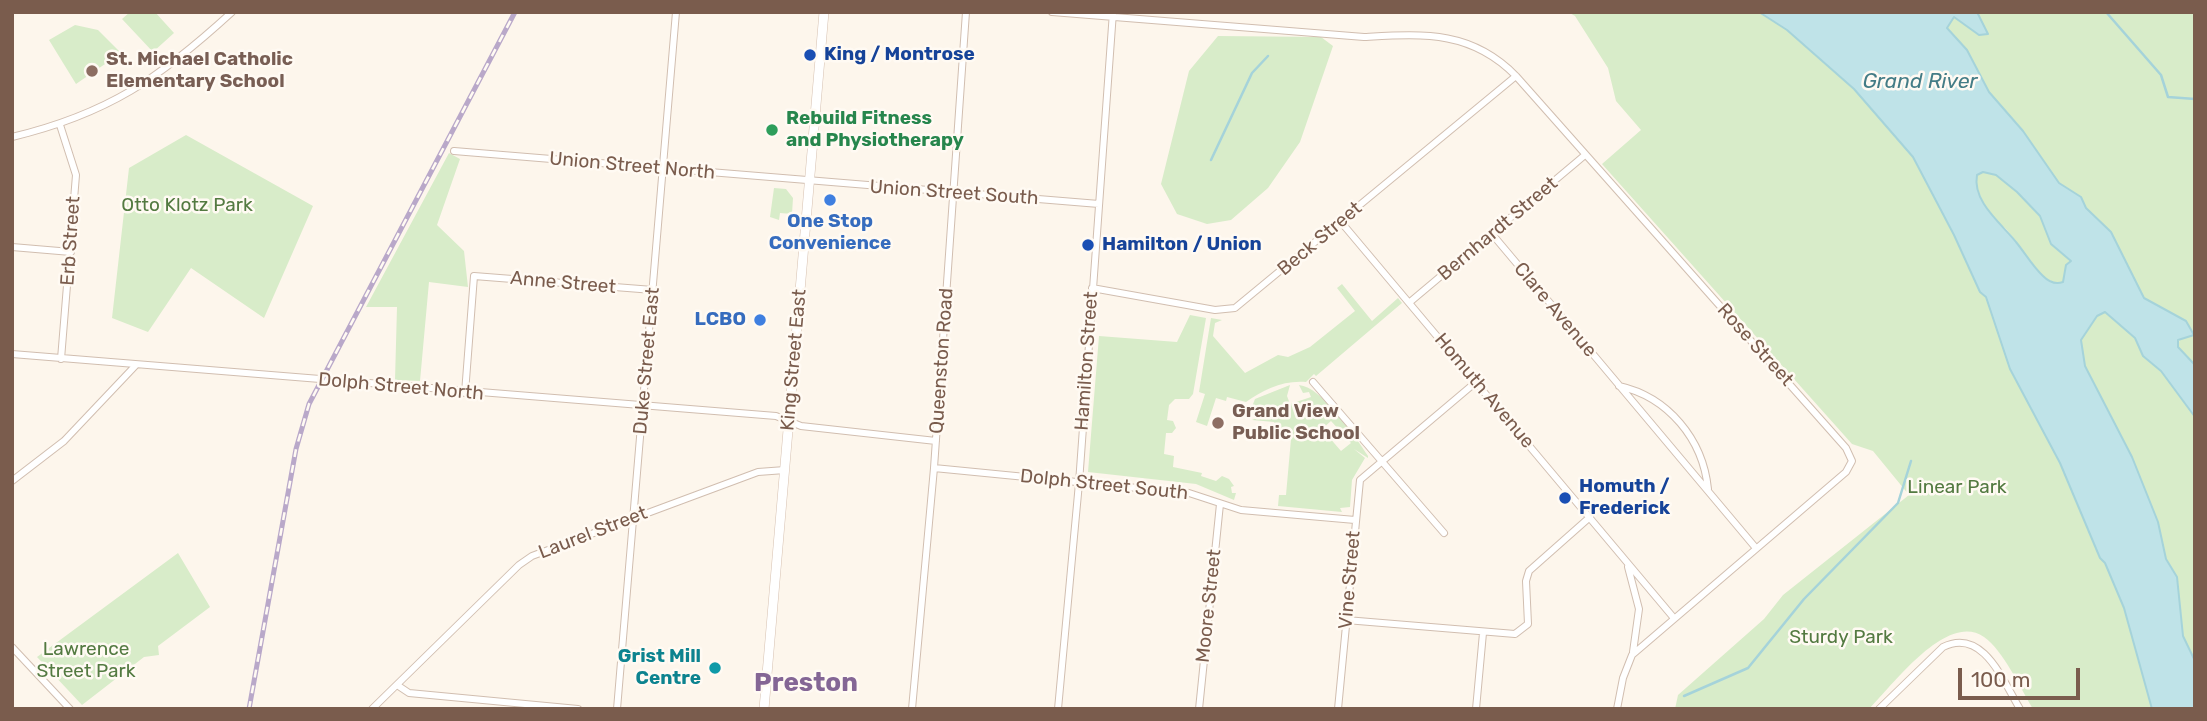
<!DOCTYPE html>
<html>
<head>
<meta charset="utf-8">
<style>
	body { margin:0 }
	#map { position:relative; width:2207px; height:721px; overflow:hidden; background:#fdf6ec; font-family:Rubik,sans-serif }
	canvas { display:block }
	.frame { position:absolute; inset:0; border:14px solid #7a5c4d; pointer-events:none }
	.scale { position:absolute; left:1958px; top:668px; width:122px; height:32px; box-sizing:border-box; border:4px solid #7a5c4d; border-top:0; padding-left:9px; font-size:21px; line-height:24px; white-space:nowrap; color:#7a5c4d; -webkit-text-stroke:5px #fffaf3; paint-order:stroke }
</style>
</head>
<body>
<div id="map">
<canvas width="2207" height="721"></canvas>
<div class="frame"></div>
<div class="scale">100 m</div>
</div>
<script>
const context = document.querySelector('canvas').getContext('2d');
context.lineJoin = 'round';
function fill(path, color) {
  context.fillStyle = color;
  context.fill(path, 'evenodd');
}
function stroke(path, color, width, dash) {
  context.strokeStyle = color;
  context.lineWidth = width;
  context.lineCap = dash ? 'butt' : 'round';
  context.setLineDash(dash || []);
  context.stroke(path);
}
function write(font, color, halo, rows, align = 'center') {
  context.font = font + ' Rubik,sans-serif';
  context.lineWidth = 5;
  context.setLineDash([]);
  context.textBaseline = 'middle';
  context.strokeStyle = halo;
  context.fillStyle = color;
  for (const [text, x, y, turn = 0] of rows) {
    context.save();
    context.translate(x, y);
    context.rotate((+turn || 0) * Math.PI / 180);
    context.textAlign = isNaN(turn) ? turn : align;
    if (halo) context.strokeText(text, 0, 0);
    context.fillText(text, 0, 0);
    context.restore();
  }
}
fill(new Path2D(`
	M 130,12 L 155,12 L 174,33 L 153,52 L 122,19 Z
	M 1568,12 L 1759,12 L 1787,30 L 1854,89 L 1913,157 L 1954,235 L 1980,292 L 1986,297 L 2010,369 L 2060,463 L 2100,558 L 2105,562 L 2124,608 L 2152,709 L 2033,709 C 2021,689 2003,650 1984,637 C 1947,611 1893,685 1869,709 L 1675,709 L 1678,695 L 1764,619 L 1783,595 L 1909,495 L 1873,451 L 1852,444 L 1602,164 L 1641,130 L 1616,101 L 1608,68 L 1575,16 Z
	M 1956,12 L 2195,12 L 2195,365 L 2178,348 L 2183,320 L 2144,298 L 2128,266 L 2070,190 L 2059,183 L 2021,128 L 1988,92 L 1967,50 L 1947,28 L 1954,17 L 1960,21 Z
	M 75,25 L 98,30 L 121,53 L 76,84 L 49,40 Z
	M 1218,36 L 1321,37 L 1333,46 L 1300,142 L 1268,188 L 1231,220 L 1207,224 L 1177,214 L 1161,184 L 1189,71 Z
	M 186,135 L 313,206 L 264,318 L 191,268 L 148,332 L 112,318 L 129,168 Z
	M 449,153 L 460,159 L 437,225 L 464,251 L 468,287 L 429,282 L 420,381 L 395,380 L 397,307 L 366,307 Z
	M 1983,172 L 1996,175 L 2017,192 L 2040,217 L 2051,244 L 2071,261 L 2063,282 C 2042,289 2019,243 2006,229 C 2002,225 1997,224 1994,219 C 1985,208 1974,189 1977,175 Z
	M 774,188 L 786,189 L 793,198 L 792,214 L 780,213 L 779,220 L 770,217 Z
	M 1342,284 L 1372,321 L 1398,298 L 1402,303 L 1316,376 L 1314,374 L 1306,382 C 1283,380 1263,390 1246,402 L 1227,397 L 1226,401 L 1216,398 L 1207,426 L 1196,422 L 1205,394 L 1199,392 L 1211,318 L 1222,320 L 1215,323 L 1213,336 L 1245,373 L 1278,355 L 1288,357 L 1310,347 L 1355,311 L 1337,288 Z
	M 2105,312 L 2135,338 L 2143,356 L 2161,371 L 2195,417 L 2195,661 L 2183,636 L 2177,577 L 2166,559 L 2158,522 L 2132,457 L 2085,366 L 2081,337 L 2097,316 Z
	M 1190,315 L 1206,318 L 1193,394 L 1189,399 L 1175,399 L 1169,405 L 1167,420 L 1173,421 L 1176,428 L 1172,433 L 1166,433 L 1164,454 L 1174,456 L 1173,467 L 1202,473 L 1201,476 L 1216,481 L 1222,476 L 1229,479 L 1234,486 L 1231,487 L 1232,493 L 1236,493 L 1234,500 L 1196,484 L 1088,472 L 1099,336 L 1177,342 Z
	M 1290,385 L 1287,396 L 1290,404 L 1311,397 L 1309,392 L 1303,393 L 1299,385 C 1322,387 1355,436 1368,456 L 1368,458 L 1354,449 L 1365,458 L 1352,480 L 1350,507 L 1340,508 L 1342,512 L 1278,506 L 1279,495 L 1286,495 L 1291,439 L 1284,437 L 1274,422 L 1252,420 L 1267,413 L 1266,410 L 1248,417 L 1255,399 ZM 1331,421 L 1351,443 L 1341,451 L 1322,429 Z
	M 178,553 L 210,607 L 158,646 L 159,655 L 144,657 L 82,705 L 37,657 Z`), '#d8ecc9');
const water = new Path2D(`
	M 1759,12 L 1977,12 L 1988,34 L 1979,35 L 1954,17 L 1947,28 L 1967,50 L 1989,92 L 2023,131 L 2059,183 L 2081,197 L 2086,208 L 2111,232 L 2144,298 L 2186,321 L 2194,335 L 2178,340 L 2178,347 L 2195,365 L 2195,417 L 2161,371 L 2143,356 L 2135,338 L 2105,312 L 2097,316 L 2081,340 L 2085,366 L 2132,457 L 2158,522 L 2166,559 L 2177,577 L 2183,636 L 2195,661 L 2195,709 L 2152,709 L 2124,608 L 2105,563 L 2100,558 L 2060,463 L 2010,369 L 1986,297 L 1980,292 L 1954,235 L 1913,157 L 1854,89 L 1787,30 ZM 1983,172 L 1996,175 L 2017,192 L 2040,216 L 2051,244 L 2071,261 L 2066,265 L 2063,282 C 2055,285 2049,282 2043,276 C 2033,267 2025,253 2016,242 C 2002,224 1972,202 1977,175 Z`);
fill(water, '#bfe3e8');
stroke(water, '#a5d3da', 2);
stroke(new Path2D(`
	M 2106,12 L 2161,75 L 2168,97 L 2195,99
	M 1211,160 L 1252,73 L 1268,56
	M 1684,696 L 1748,668 L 1804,599 L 1898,503 L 1911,461`), '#a5d3da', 2.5);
const street = new Path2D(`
	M 1052,12 L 1364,37 C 1423,34 1471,30 1516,76 L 1846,448 L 1852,461 L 1846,472 L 1632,655 L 1623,678 L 1617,709
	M 60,125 L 76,175 L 61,359
	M 12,137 C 108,114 160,78 232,12
	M 454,151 L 1099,204
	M 1341,222 L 1673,617
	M 1492,234 L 1755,547
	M 12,247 L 71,252
	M 1092,288 L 1215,310 L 1235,308 L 1516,76
	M 1410,302 L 1585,155
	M 12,354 L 776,416 L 801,426 L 936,441
	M 1313,382 L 1444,533
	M 1619,386 C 1668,397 1703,439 1708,489
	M 465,393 L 474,276 L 653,290
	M 934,468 L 1189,493 L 1241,510 L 1355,520
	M 12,481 L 64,441 L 136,365
	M 1628,567 L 1639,609 L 1633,652
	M 1346,620 L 1515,634 L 1528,624 L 1526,581 L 1529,571 L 1590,517
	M 12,647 L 70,709
	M 397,685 L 409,693 L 578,709
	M 372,709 L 519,565 L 532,556 L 758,472 L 785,470
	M 617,709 L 676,12
	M 912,709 L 934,468 L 966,12
	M 1058,709 L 1079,483 L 1113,12
	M 1199,709 L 1220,504
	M 1338,709 L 1360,480 L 1476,382
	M 1476,709 L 1483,633
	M 1879,709 L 1943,647 C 1983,627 2003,681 2020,709`);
const secondary = new Path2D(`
	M 764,709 L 824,12`);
stroke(street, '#d1beb0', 8);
stroke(secondary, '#d6c0b0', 10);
stroke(street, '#fff', 6);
stroke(secondary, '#fff', 9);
const rail = new Path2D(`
	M 249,709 L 296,449 L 309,404 L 515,12`);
stroke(rail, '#b9a8c9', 5);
stroke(rail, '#fffaf3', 2.5, [8]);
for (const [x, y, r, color] of [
	[810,55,7,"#1a4fb4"],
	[92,71,7,"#8d6e63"],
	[772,130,7,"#2e9e5b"],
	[830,200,7,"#3f7fe0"],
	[1088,245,7,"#1a4fb4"],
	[760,320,7,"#3f7fe0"],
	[1218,423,7,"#8d6e63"],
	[1565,498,7,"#1a4fb4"],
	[715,668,7,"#0f9aa8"]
]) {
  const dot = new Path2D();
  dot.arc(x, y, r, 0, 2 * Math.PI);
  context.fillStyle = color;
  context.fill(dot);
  stroke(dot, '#fffaf3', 2.5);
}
write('bold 19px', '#164399', '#fffaf3', [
	["King / Montrose",824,55],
	["Hamilton / Union",1102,245],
	["Homuth /",1579,487],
	["Frederick",1579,509]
], 'left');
write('bold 19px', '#785e54', '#fffaf3', [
	["St. Michael Catholic",106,60],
	["Elementary School",106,82],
	["Grand View",1232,412],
	["Public School",1232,434]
], 'left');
write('bold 19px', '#27864d', '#fffaf3', [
	["Rebuild Fitness",786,119],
	["and Physiotherapy",786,141]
], 'left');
write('19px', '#7a5c4d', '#fffaf3', [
	["Union Street North",632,166,5],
	["Union Street South",954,193,4],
	["Bernhardt Street",1498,229,-40],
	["Beck Street",1320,239,-40],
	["Erb Street",71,241,-86],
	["Anne Street",563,283,5],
	["Clare Avenue",1555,310,50],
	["Rose Street",1755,345,48],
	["King Street East",794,360,-85],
	["Duke Street East",647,361,-85],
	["Queenston Road",942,361,-86],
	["Hamilton Street",1087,361,-86],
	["Dolph Street North",401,387,5],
	["Homuth Avenue",1484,391,50],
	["Dolph Street South",1104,485,6],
	["Laurel Street",593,533,-21],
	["Vine Street",1350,580,-85],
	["Moore Street",1209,606,-84]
]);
write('19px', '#537a41', '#fffaf3', [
	["Otto Klotz Park",187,206],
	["Linear Park",1957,488],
	["Sturdy Park",1841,638],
	["Lawrence",86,650],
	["Street Park",86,672]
]);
write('bold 19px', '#366cbe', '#fffaf3', [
	["One Stop",830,222],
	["Convenience",830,244],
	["LCBO",746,320,"right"]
]);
write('bold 19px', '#0d838f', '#fffaf3', [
	["Grist Mill",701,657],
	["Centre",701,679]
], 'right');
write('italic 21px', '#437c86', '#fffaf3', [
	["Grand River",1920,82]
]);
write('bold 26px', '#846695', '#fffaf3', [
	["Preston",806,683]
]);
</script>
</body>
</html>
